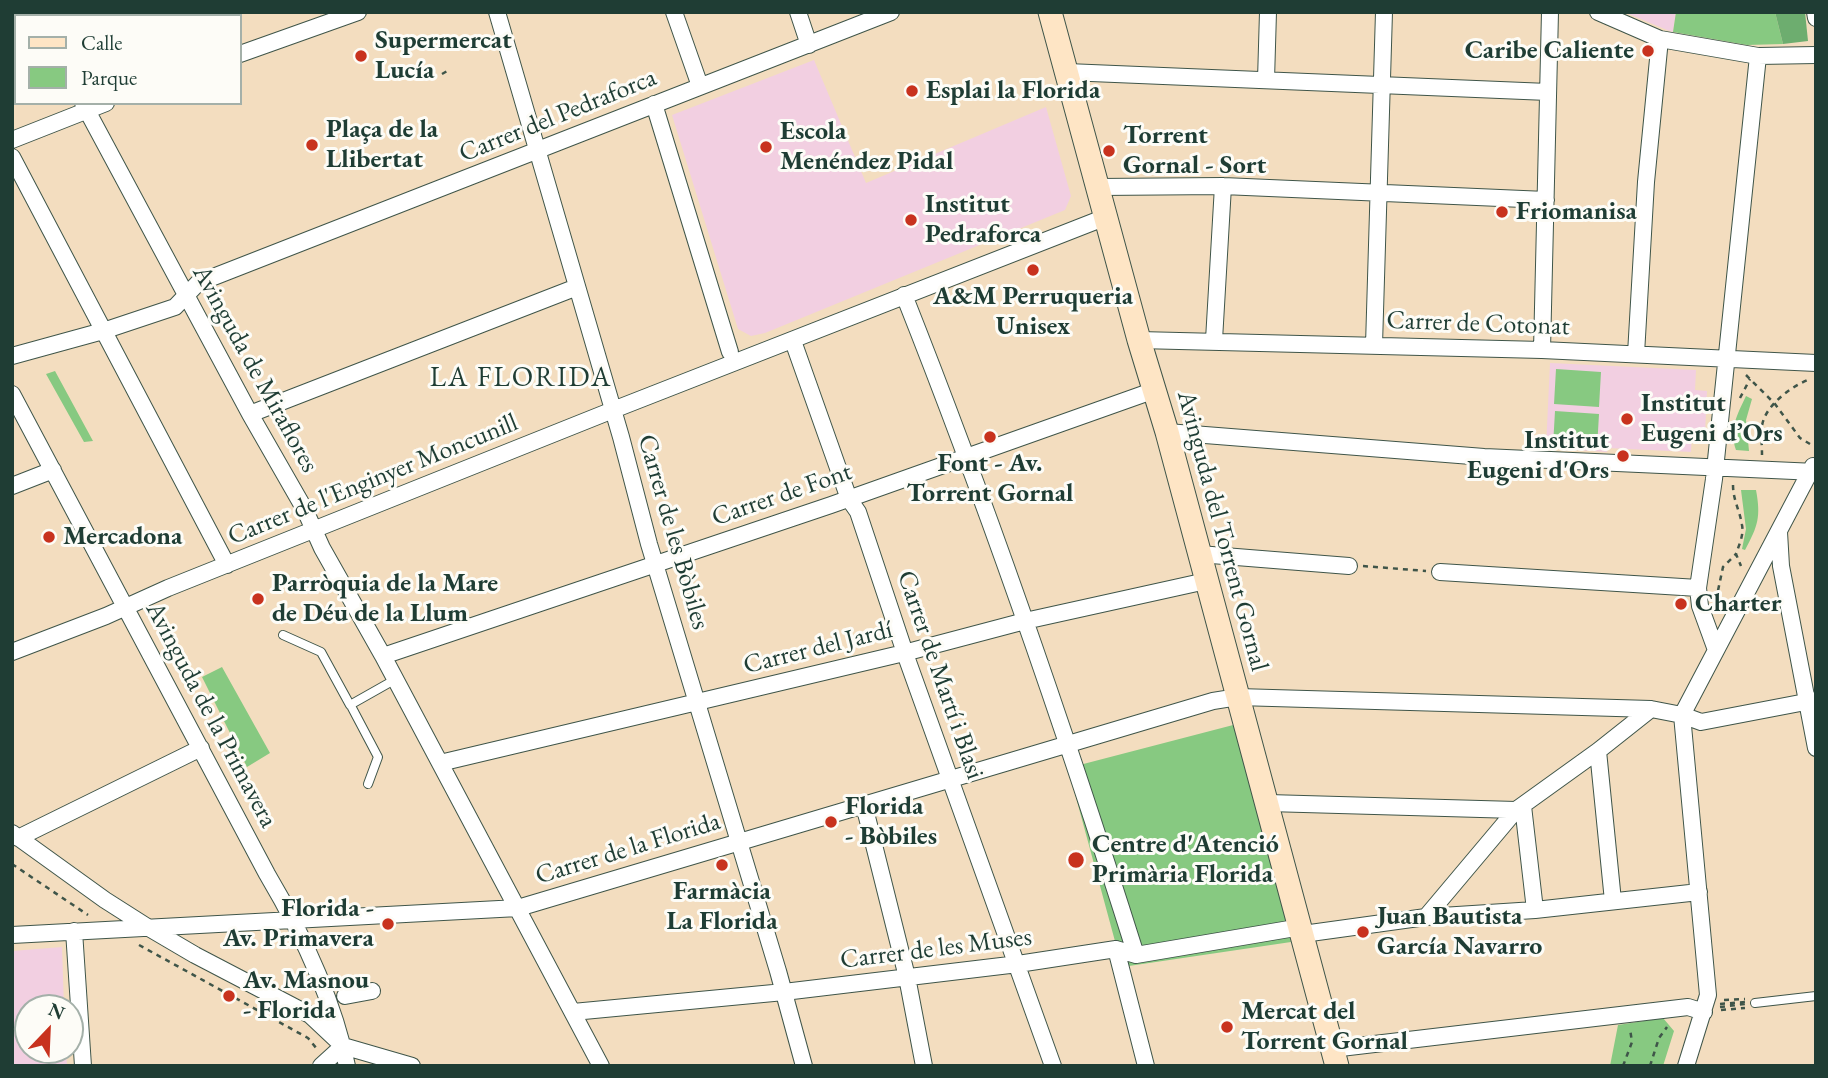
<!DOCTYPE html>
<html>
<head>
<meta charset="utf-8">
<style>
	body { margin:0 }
	#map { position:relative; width:1828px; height:1078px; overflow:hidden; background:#f3ddbf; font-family:"EB Garamond",serif }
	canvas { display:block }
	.frame { position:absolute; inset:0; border:14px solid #1f3d34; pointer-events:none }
	.legend { position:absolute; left:14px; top:14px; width:228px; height:91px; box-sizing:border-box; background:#fdfcf7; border:2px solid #a4b0a9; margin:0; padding:9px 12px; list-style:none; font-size:21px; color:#1f3d34 }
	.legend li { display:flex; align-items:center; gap:14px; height:35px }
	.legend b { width:35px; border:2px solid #a4b0a9 }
	.north { position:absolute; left:14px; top:994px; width:70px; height:70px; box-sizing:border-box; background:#fdfcf7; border:2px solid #a4b0a9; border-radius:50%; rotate:23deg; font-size:19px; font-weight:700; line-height:28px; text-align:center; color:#1f3d34 }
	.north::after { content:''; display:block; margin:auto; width:24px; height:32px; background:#c8321e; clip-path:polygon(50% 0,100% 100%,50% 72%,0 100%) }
</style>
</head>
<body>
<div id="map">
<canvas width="1828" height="1078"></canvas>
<div class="frame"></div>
<ul class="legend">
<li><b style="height:9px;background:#fee5c5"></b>Calle</li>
<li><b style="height:19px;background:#87c981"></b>Parque</li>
</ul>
<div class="north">N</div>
</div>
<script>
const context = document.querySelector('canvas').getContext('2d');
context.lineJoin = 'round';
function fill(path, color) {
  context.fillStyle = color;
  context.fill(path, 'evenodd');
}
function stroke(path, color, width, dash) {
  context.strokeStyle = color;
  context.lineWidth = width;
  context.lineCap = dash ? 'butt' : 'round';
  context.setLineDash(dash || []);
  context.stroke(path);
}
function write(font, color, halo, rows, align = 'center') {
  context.font = font + ' "EB Garamond",serif';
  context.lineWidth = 6;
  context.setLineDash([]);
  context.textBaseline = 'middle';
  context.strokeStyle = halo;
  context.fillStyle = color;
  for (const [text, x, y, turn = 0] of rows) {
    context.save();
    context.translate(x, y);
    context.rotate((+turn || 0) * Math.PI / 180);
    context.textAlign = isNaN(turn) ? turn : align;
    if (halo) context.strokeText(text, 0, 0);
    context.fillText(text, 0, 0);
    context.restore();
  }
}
fill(new Path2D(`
	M 1624,12 L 1676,12 L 1673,32 L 1667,30 Z
	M 814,60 L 866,183 L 1046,107 L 1071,196 L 1065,210 L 765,333 L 751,336 L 738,329 L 672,115 Z
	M 1550,363 L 1696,370 L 1695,390 L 1707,391 L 1705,433 L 1692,432 L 1691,452 L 1607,448 L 1607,452 L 1546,448 Z
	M 62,947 L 64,1008 L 28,1008 L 28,1050 L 66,1050 L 67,1066 L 12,1066 L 12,951 Z`), '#f2cfe1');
fill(new Path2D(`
	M 1676,12 L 1775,12 L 1783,44 L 1747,45 L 1673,32 Z
	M 1556,369 L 1601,372 L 1599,407 L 1554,404 Z
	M 55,371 L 93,441 L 84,442 L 46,374 Z
	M 1746,396 L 1752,399 L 1746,420 L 1749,451 L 1736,450 C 1729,429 1737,415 1746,396 Z
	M 1555,411 L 1599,414 L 1597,449 L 1553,446 Z
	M 1741,490 L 1756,490 C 1761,517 1758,526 1745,550 L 1742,549 L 1746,529 Z
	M 222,667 L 270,753 L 247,767 L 202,677 Z
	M 1237,724 L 1291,942 L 1122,967 L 1068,768 Z
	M 1663,1018 L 1674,1031 L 1663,1066 L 1610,1066 L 1618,1025 Z`), '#87c981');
fill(new Path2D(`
	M 1775,12 L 1805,12 L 1808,41 L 1783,44 Z`), '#6dad6f');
const lane = new Path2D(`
	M 283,635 L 321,652 L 350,705 L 396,679
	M 350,704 L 378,757 L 368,784
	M 1755,1003 L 1816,996`);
const street = new Path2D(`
	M 35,12 L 37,16
	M 206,12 L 209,16
	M 497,12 L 621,437 L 649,544 L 778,971 L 804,1066
	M 674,12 L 700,86
	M 798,12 L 809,45
	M 1598,12 L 1660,39 L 1758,56 L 1816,55
	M 1815,12 L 1816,18
	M 240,54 L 358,12
	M 1067,72 L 1548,92
	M 1266,80 L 1268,12
	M 83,103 L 250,414 L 305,510 L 322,548 L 383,656 L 601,1066
	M 654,104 L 730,352
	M 12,140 L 106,103
	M 12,157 L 227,565
	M 1098,187 L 1223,186 L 1546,200
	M 904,295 C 990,512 1066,733 1136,955
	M 1139,340 L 1542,350 L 1816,363
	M 1214,340 L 1223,186
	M 793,341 L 849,499 L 858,512 L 907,659 L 1053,1066
	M 1374,345 L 1384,12
	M 1542,350 L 1550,12
	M 1636,354 L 1646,182 L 1660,39
	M 12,356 L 103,331 L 175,307 L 198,283 L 891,12
	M 12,394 L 267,874 C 302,933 333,998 347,1066
	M 250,414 L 577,287
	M 1167,432 L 1484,457 L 1816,472
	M 12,486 L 53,470
	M 1779,532 L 1781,566 L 1816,748
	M 1199,554 L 1349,566
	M 1440,572 L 1698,588
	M 1716,650 L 1700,606 L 1698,588 L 1714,479 L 1758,56
	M 12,652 L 106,616 L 168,588 L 613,410 L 1106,217
	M 383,656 L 831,505 L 1155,390
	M 1682,715 L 1708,995 L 1686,1066
	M 1682,715 L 1813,466
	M 1598,751 L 1613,901
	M 440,763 L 904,653 L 1025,621 L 1206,581
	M 1268,803 L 1516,810
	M 864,805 L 907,977 L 924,1066
	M 1523,806 L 1535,910
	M 12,833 L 105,900 L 149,928 L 195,955 L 310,1015 L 343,1046 L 412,1066
	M 18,838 L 201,748
	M 1426,917 L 1516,810 L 1598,751 L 1651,709
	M 74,931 L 83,1066
	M 1303,934 L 1426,917 L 1535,910 L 1699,892
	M 12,935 L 518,908 L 1213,701 L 1238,697 L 1651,709 L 1682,715 L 1701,722 L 1816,700
	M 1116,949 L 1146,1066
	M 345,996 L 372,991
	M 573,1012 L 784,992 L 1018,964 L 1116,949 L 1136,955 L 1301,927
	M 1332,1049 L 1688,1007 L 1704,1012
	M 321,1066 L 343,1046`);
const secondary = new Path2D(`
	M 1050,12 L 1139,340 L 1167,432 L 1337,1066`);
stroke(lane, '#3f5549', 10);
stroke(street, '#3f5549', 18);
stroke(secondary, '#3f5549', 25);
stroke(new Path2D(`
	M 442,74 L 449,70
	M 1746,375 L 1775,404 L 1800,438 L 1810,444
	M 1740,398 L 1750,379
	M 1762,455 C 1762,446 1761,435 1762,426 C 1765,405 1792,386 1810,379
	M 1733,485 C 1733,500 1740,511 1742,525 C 1744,535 1739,545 1736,554 L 1741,566
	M 1363,566 L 1426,571
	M 1716,600 L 1723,567 L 1736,554
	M 12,864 L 88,915
	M 139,945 L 308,1038 L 317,1049
	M 1724,1000 L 1745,999
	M 1720,1004 L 1745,1002
	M 1720,1007 L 1745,1004
	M 1721,1010 L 1745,1008
	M 1623,1066 L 1632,1042 L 1630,1029
	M 1650,1066 L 1659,1038 L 1667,1027`), '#3f5549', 2.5, [5, 5]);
stroke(lane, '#fff', 8);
stroke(street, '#fff', 16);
stroke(secondary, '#fee5c5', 23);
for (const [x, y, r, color] of [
	[1648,51,7,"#c8321e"],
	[361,56,7,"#c8321e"],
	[912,91,7,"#c8321e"],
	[312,145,7,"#c8321e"],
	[766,147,7,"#c8321e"],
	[1109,151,7,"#c8321e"],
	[1502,212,7,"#c8321e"],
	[911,220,7,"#c8321e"],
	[1033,270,7,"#c8321e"],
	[1627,419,7,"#c8321e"],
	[990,437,7,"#c8321e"],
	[1623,456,7,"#c8321e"],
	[49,537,7,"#c8321e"],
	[258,599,7,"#c8321e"],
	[1681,604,7,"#c8321e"],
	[831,822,7,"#c8321e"],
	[1076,860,9,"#c8321e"],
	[722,865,7,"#c8321e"],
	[388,924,7,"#c8321e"],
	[1363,932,7,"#c8321e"],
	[229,996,7,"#c8321e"],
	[1227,1027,7,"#c8321e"]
]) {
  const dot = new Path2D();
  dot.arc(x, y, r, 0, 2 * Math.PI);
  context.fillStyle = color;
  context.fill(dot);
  stroke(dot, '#fdfcf7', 2.5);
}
write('bold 26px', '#1f3d34', '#fdfcf7', [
	["Supermercat",375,41],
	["Lucía",375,71],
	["Caribe Caliente",1634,51,"right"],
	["Esplai la Florida",926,91],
	["Plaça de la",326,130],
	["Llibertat",326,160],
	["Escola",780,132],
	["Menéndez Pidal",780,162],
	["Torrent",1123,136],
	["Gornal - Sort",1123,166],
	["Institut",925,205],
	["Pedraforca",925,235],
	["Friomanisa",1516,212],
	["A&M Perruqueria",1033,297,"center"],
	["Unisex",1033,327,"center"],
	["Institut",1641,404],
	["Eugeni d’Ors",1641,434],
	["Institut",1609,441,"right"],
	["Eugeni d'Ors",1609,471,"right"],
	["Font - Av.",990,464,"center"],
	["Torrent Gornal",990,494,"center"],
	["Mercadona",63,537],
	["Parròquia de la Mare",272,584],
	["de Déu de la Llum",272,614],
	["Charter",1695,604],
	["Florida",845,807],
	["- Bòbiles",845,837],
	["Centre d'Atenció",1092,845],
	["Primària Florida",1092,875],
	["Farmàcia",722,892,"center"],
	["La Florida",722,922,"center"],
	["Florida -",374,909,"right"],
	["Av. Primavera",374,939,"right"],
	["Juan Bautista",1377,917],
	["García Navarro",1377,947],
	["Av. Masnou",243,981],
	["- Florida",243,1011],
	["Mercat del",1241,1012],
	["Torrent Gornal",1241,1042]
], 'left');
write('26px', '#1f3d34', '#fdfcf7', [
	["Carrer del Pedraforca",558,116,-22],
	["Carrer de Cotonat",1478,324,2],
	["Avinguda de Miraflores",255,369,61],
	["Carrer de l'Enginyer Moncunill",373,480,-22],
	["Carrer de Font",782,495,-19],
	["Avinguda del Torrent Gornal",1222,531,75],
	["Carrer de les Bòbiles",673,532,74],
	["Carrer del Jardí",818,648,-14],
	["Carrer de Martí i Blasi",940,675,71],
	["Avinguda de la Primavera",211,715,62],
	["Carrer de la Florida",628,849,-17],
	["Carrer de les Muses",936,949,-7]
]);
context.letterSpacing = '2px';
write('28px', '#1f3d34', '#fdfcf7', [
	["LA FLORIDA",521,378]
]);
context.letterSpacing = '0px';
</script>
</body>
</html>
